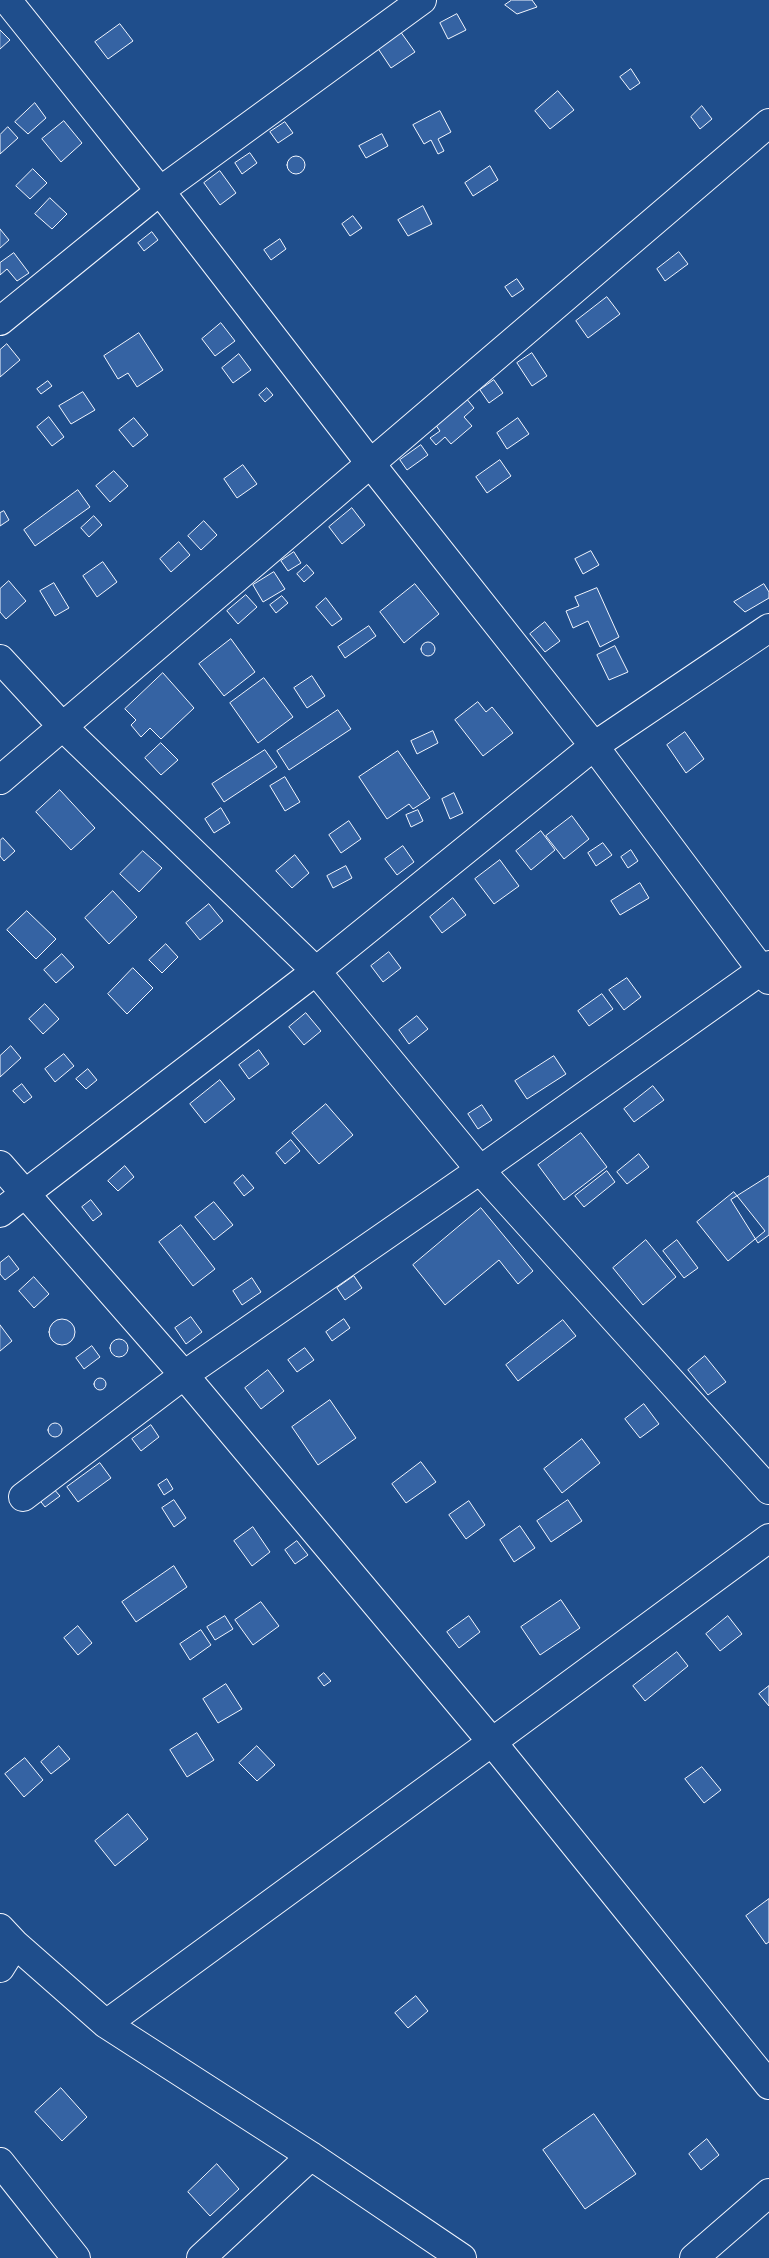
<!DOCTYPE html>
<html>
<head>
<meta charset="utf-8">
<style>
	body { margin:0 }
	canvas { display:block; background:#1f4e8c }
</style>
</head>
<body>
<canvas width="769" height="2258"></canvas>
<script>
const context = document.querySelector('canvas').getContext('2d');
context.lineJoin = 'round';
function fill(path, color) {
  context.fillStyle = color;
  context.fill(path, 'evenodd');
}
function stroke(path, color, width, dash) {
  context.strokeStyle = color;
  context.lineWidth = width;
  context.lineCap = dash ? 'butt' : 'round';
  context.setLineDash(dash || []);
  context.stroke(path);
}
const building = new Path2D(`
	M 512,0 L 532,0 L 537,7 L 517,14 L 505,5 Z
	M 457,14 L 466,30 L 448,39 L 440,23 Z
	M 120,24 L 133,41 L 108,59 L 95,42 Z
	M 0,30 L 10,40 L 0,49 Z
	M 400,31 L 415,52 L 391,68 L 377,47 Z
	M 631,69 L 640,83 L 630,90 L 620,77 Z
	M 558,91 L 574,110 L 550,129 L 535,111 Z
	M 35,103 L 46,118 L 28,134 L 15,122 Z
	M 702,106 L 712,119 L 700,129 L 691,117 Z
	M 440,111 L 451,132 L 438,139 L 444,151 L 438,154 L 431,140 L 424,144 L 413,125 Z
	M 64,121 L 82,143 L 61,162 L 42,139 Z
	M 285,122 L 293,133 L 278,143 L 270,132 Z
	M 8,127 L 18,138 L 0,154 L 0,135 Z
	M 382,134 L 388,146 L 366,158 L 359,146 Z
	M 250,153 L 257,163 L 242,174 L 235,163 Z
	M287 165a9 9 0 1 1 18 0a9 9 0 1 1-18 0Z
	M 490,166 L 498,180 L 473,196 L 465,183 Z
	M 33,169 L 47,183 L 30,199 L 16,186 Z
	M 220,171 L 236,193 L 220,205 L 204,183 Z
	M 50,198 L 67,214 L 52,229 L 35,214 Z
	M 423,206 L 432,224 L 408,236 L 398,220 Z
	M 353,216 L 362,228 L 350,236 L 342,224 Z
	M 0,229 L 9,240 L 0,248 Z
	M 152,232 L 158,240 L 144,251 L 138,243 Z
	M 280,239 L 286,249 L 271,260 L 264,250 Z
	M 679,252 L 688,264 L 665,281 L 657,269 Z
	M 14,253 L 29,273 L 17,281 L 7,269 L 0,275 L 0,263 Z
	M 517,279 L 524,289 L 512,297 L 505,287 Z
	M 607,297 L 620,314 L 588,338 L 576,321 Z
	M 221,323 L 235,341 L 215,356 L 202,339 Z
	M 139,333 L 163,370 L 137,387 L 128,373 L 118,379 L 104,356 Z
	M 7,344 L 20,360 L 0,377 L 0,350 Z
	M 532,353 L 547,376 L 532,386 L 517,363 Z
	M 239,354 L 251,370 L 233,383 L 222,368 Z
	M 494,380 L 503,393 L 489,403 L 480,390 Z
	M 48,381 L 52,386 L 41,394 L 37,389 Z
	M 267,388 L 273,395 L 265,402 L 259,395 Z
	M 83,392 L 95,410 L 71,424 L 59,406 Z
	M 466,398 L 474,408 L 464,417 L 472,426 L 451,444 L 445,437 L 436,445 L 430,438 L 440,431 L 435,424 Z
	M 49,417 L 64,437 L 52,446 L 37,427 Z
	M 134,418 L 148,435 L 133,447 L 119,430 Z
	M 518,418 L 529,434 L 507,449 L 497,433 Z
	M 421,445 L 428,455 L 407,470 L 400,460 Z
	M 500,460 L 511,476 L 487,493 L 476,477 Z
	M 243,465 L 257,484 L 237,498 L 224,479 Z
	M 114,471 L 128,486 L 110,502 L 96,486 Z
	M 78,490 L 90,507 L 35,546 L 24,530 Z
	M 352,508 L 365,525 L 342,544 L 329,527 Z
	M 4,511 L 9,520 L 0,526 L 0,513 Z
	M 94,516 L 102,525 L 89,537 L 81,528 Z
	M 204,521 L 217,535 L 201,550 L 188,536 Z
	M 179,542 L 190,555 L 171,572 L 160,559 Z
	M 591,551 L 599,565 L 583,574 L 575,559 Z
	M 294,552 L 301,563 L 288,571 L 281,561 Z
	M 103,562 L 117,582 L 97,597 L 83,576 Z
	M 307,565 L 314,573 L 304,582 L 297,574 Z
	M 274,572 L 285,589 L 263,602 L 253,585 Z
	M 9,581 L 26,601 L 6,619 L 0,612 L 0,589 Z
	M 54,583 L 69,608 L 55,616 L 40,591 Z
	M 415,584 L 439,614 L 404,643 L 380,612 Z
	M 764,584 L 769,592 L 769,598 L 745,612 L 734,602 Z
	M 597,588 L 619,637 L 600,647 L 588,621 L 573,628 L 566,611 L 579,606 L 575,597 Z
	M 246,595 L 257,607 L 238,624 L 227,611 Z
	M 282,596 L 288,603 L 276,613 L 270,605 Z
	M 326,598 L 342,619 L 332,626 L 316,607 Z
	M 545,622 L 560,641 L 545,652 L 530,634 Z
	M 369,626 L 376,636 L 345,658 L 338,647 Z
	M 231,639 L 255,672 L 224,696 L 199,664 Z
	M421 649a7 7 0 1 1 14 0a7 7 0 1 1-14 0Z
	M 615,646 L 628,672 L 609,680 L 597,655 Z
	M 163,673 L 194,708 L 161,739 L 150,728 L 141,737 L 131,725 L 136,720 L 125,709 Z
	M 312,676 L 325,696 L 307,708 L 294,688 Z
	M 264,678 L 293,717 L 258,743 L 230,703 Z
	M 478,702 L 486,712 L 492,707 L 513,733 L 483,756 L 455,720 Z
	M 338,710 L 351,729 L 289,770 L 277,751 Z
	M 433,731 L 438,743 L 417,754 L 411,741 Z
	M 685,732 L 704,759 L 686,773 L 667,745 Z
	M 161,743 L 178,760 L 161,775 L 145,758 Z
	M 265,750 L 277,767 L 224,802 L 212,784 Z
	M 398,751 L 430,798 L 413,809 L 409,804 L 387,819 L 359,777 Z
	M 285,777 L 300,802 L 285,811 L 270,786 Z
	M 60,790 L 95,828 L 71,850 L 36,812 Z
	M 454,793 L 463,813 L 450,819 L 442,799 Z
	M 221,808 L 230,823 L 214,833 L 205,819 Z
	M 418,810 L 423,821 L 411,827 L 406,815 Z
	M 572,816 L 589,839 L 564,859 L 546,836 Z
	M 349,821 L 361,839 L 341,853 L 329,835 Z
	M 541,831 L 555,850 L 531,870 L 516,851 Z
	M 3,838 L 15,851 L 4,861 L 0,856 L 0,841 Z
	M 603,843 L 612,855 L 596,866 L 588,853 Z
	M 403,846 L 414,862 L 397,875 L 385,859 Z
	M 631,850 L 638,861 L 628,868 L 621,857 Z
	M 143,851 L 162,868 L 139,892 L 120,874 Z
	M 295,855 L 309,873 L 292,888 L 276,871 Z
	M 500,860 L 519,886 L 494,904 L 475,879 Z
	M 346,866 L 352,878 L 333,888 L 327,876 Z
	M 640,883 L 649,898 L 620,915 L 611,901 Z
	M 113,891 L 137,917 L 109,944 L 85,918 Z
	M 453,898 L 466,915 L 442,933 L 430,917 Z
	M 209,904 L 223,921 L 200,940 L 186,923 Z
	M 27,911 L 56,939 L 36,959 L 7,930 Z
	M 166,944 L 178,957 L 162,973 L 149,960 Z
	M 389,952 L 401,968 L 383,982 L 371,966 Z
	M 62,954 L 74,967 L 56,983 L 44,970 Z
	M 133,968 L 153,988 L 127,1014 L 108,994 Z
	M 627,978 L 641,997 L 624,1010 L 609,990 Z
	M 602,994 L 613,1009 L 589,1026 L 578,1011 Z
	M 45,1004 L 59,1019 L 43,1034 L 29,1019 Z
	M 306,1013 L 321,1031 L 304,1045 L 289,1027 Z
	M 417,1016 L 428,1029 L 409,1044 L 399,1030 Z
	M 11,1046 L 21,1058 L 0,1077 L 0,1056 Z
	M 259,1050 L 269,1064 L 249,1079 L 239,1065 Z
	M 64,1054 L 74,1066 L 55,1082 L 45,1069 Z
	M 554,1056 L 566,1074 L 527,1099 L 515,1081 Z
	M 88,1069 L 97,1080 L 86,1089 L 76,1079 Z
	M 220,1080 L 235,1099 L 205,1123 L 190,1104 Z
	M 22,1084 L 32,1097 L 24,1103 L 13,1091 Z
	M 653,1086 L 664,1100 L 634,1122 L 624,1109 Z
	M 326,1104 L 353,1135 L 319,1164 L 292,1133 Z
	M 482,1105 L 492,1120 L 478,1129 L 468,1114 Z
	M 581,1133 L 607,1167 L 564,1200 L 538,1165 Z
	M 291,1140 L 300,1151 L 285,1164 L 276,1153 Z
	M 639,1154 L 649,1167 L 627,1184 L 617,1172 Z
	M 125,1166 L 134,1177 L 118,1191 L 108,1181 Z
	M 607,1171 L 615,1182 L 584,1207 L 575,1196 Z
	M 243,1175 L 254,1188 L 244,1196 L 234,1183 Z
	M 769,1176 L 769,1235 L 758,1243 L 731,1200 Z
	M 734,1192 L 765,1231 L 728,1261 L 697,1222 Z
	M 91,1200 L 102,1214 L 93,1221 L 82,1207 Z
	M 214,1202 L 233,1225 L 214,1240 L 195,1217 Z
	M 481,1208 L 533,1271 L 518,1284 L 499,1260 L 445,1305 L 413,1265 Z
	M 181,1225 L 215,1269 L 193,1286 L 159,1242 Z
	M 646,1240 L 676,1277 L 643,1305 L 613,1268 Z
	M 677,1240 L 698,1268 L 684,1278 L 663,1251 Z
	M 9,1256 L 19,1269 L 5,1280 L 0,1274 L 0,1263 Z
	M 354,1276 L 362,1288 L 345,1300 L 337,1288 Z
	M 34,1277 L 49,1294 L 34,1308 L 19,1291 Z
	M 252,1278 L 261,1292 L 242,1305 L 233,1291 Z
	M 191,1317 L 202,1332 L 186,1344 L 175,1328 Z
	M49 1332a13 13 0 1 1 26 0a13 13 0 1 1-26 0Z
	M 344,1319 L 350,1328 L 332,1341 L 326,1332 Z
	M 563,1320 L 576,1336 L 518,1381 L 506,1365 Z
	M 0,1325 L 12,1341 L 0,1351 Z
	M110 1348a9 9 0 1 1 18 0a9 9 0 1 1-18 0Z
	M 92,1346 L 100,1357 L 84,1369 L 76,1358 Z
	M 305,1348 L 314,1360 L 297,1372 L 288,1360 Z
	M 705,1356 L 726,1382 L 708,1395 L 688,1370 Z
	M 268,1370 L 284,1391 L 261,1409 L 245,1388 Z
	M94 1384a6 6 0 1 1 12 0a6 6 0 1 1-12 0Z
	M 330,1400 L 356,1438 L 318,1465 L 292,1427 Z
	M 644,1404 L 659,1424 L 640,1438 L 625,1419 Z
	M48 1430a7 7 0 1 1 14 0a7 7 0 1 1-14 0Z
	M 151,1425 L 159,1437 L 141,1451 L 132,1439 Z
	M 582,1439 L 600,1463 L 562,1493 L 544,1469 Z
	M 421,1462 L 436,1482 L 406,1503 L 392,1484 Z
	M 100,1463 L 111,1478 L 78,1502 L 67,1487 Z
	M 167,1479 L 173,1489 L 164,1495 L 158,1485 Z
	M 52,1487 L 60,1496 L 45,1507 L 38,1498 Z
	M 174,1500 L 186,1518 L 174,1527 L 162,1508 Z
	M 568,1500 L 582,1521 L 551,1542 L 537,1521 Z
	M 469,1501 L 485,1525 L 466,1539 L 449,1515 Z
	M 520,1526 L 535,1548 L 514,1562 L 500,1540 Z
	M 253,1527 L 270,1552 L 252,1566 L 234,1541 Z
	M 297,1541 L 308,1555 L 295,1564 L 285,1550 Z
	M 174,1566 L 187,1587 L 136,1622 L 122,1602 Z
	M 561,1600 L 580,1628 L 540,1655 L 521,1627 Z
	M 261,1602 L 279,1626 L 253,1645 L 235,1620 Z
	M 225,1616 L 233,1629 L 215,1640 L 207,1627 Z
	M 469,1616 L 480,1632 L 459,1648 L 447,1632 Z
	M 728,1616 L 742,1634 L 720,1651 L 706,1634 Z
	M 78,1626 L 92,1643 L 78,1655 L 64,1638 Z
	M 201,1630 L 211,1645 L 190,1660 L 180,1644 Z
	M 677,1652 L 688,1666 L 645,1701 L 633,1686 Z
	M 324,1673 L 331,1681 L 324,1686 L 318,1678 Z
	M 226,1684 L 242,1709 L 218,1723 L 203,1699 Z
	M 769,1686 L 769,1706 L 759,1694 Z
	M 197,1733 L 214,1760 L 187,1777 L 170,1750 Z
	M 59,1746 L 70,1759 L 51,1774 L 41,1762 Z
	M 257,1746 L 275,1765 L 257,1781 L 239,1763 Z
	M 25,1758 L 43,1780 L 24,1797 L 5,1774 Z
	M 702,1767 L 721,1790 L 704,1803 L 685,1779 Z
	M 128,1814 L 148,1839 L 115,1866 L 95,1841 Z
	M 769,1899 L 769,1942 L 766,1944 L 746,1916 Z
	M 416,1996 L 428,2011 L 408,2028 L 395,2013 Z
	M 61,2088 L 87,2117 L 62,2141 L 35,2112 Z
	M 594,2114 L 636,2174 L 585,2209 L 543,2150 Z
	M 707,2139 L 719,2155 L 701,2170 L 689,2154 Z
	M 217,2164 L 239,2189 L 210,2216 L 188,2192 Z`);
fill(building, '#3563a3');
stroke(building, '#f2f6ff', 1);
const street = new Path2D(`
	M 7,0 L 160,191 L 370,463 L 594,746 L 769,980
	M 0,321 L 160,191 L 422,0
	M 0,659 L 62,726 L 316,971 L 480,1170 L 769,1490
	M 0,780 L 769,123
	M 0,1165 L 184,1375 L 492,1742 L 769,1538
	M 0,1213 L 316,971 L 594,746 L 769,628
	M 23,1497 L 184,1375 L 480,1170 L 769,965
	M 0,1928 L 15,1944 L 106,2024 L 492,1742 L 769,2085
	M 0,1968 L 15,1944
	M 106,2024 L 311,2156 L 462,2258
	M 0,2162 L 76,2258
	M 201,2258 L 311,2156
	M 694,2258 L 769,2193`);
stroke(street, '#f2f6ff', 30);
stroke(street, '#1f4e8c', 28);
</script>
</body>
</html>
